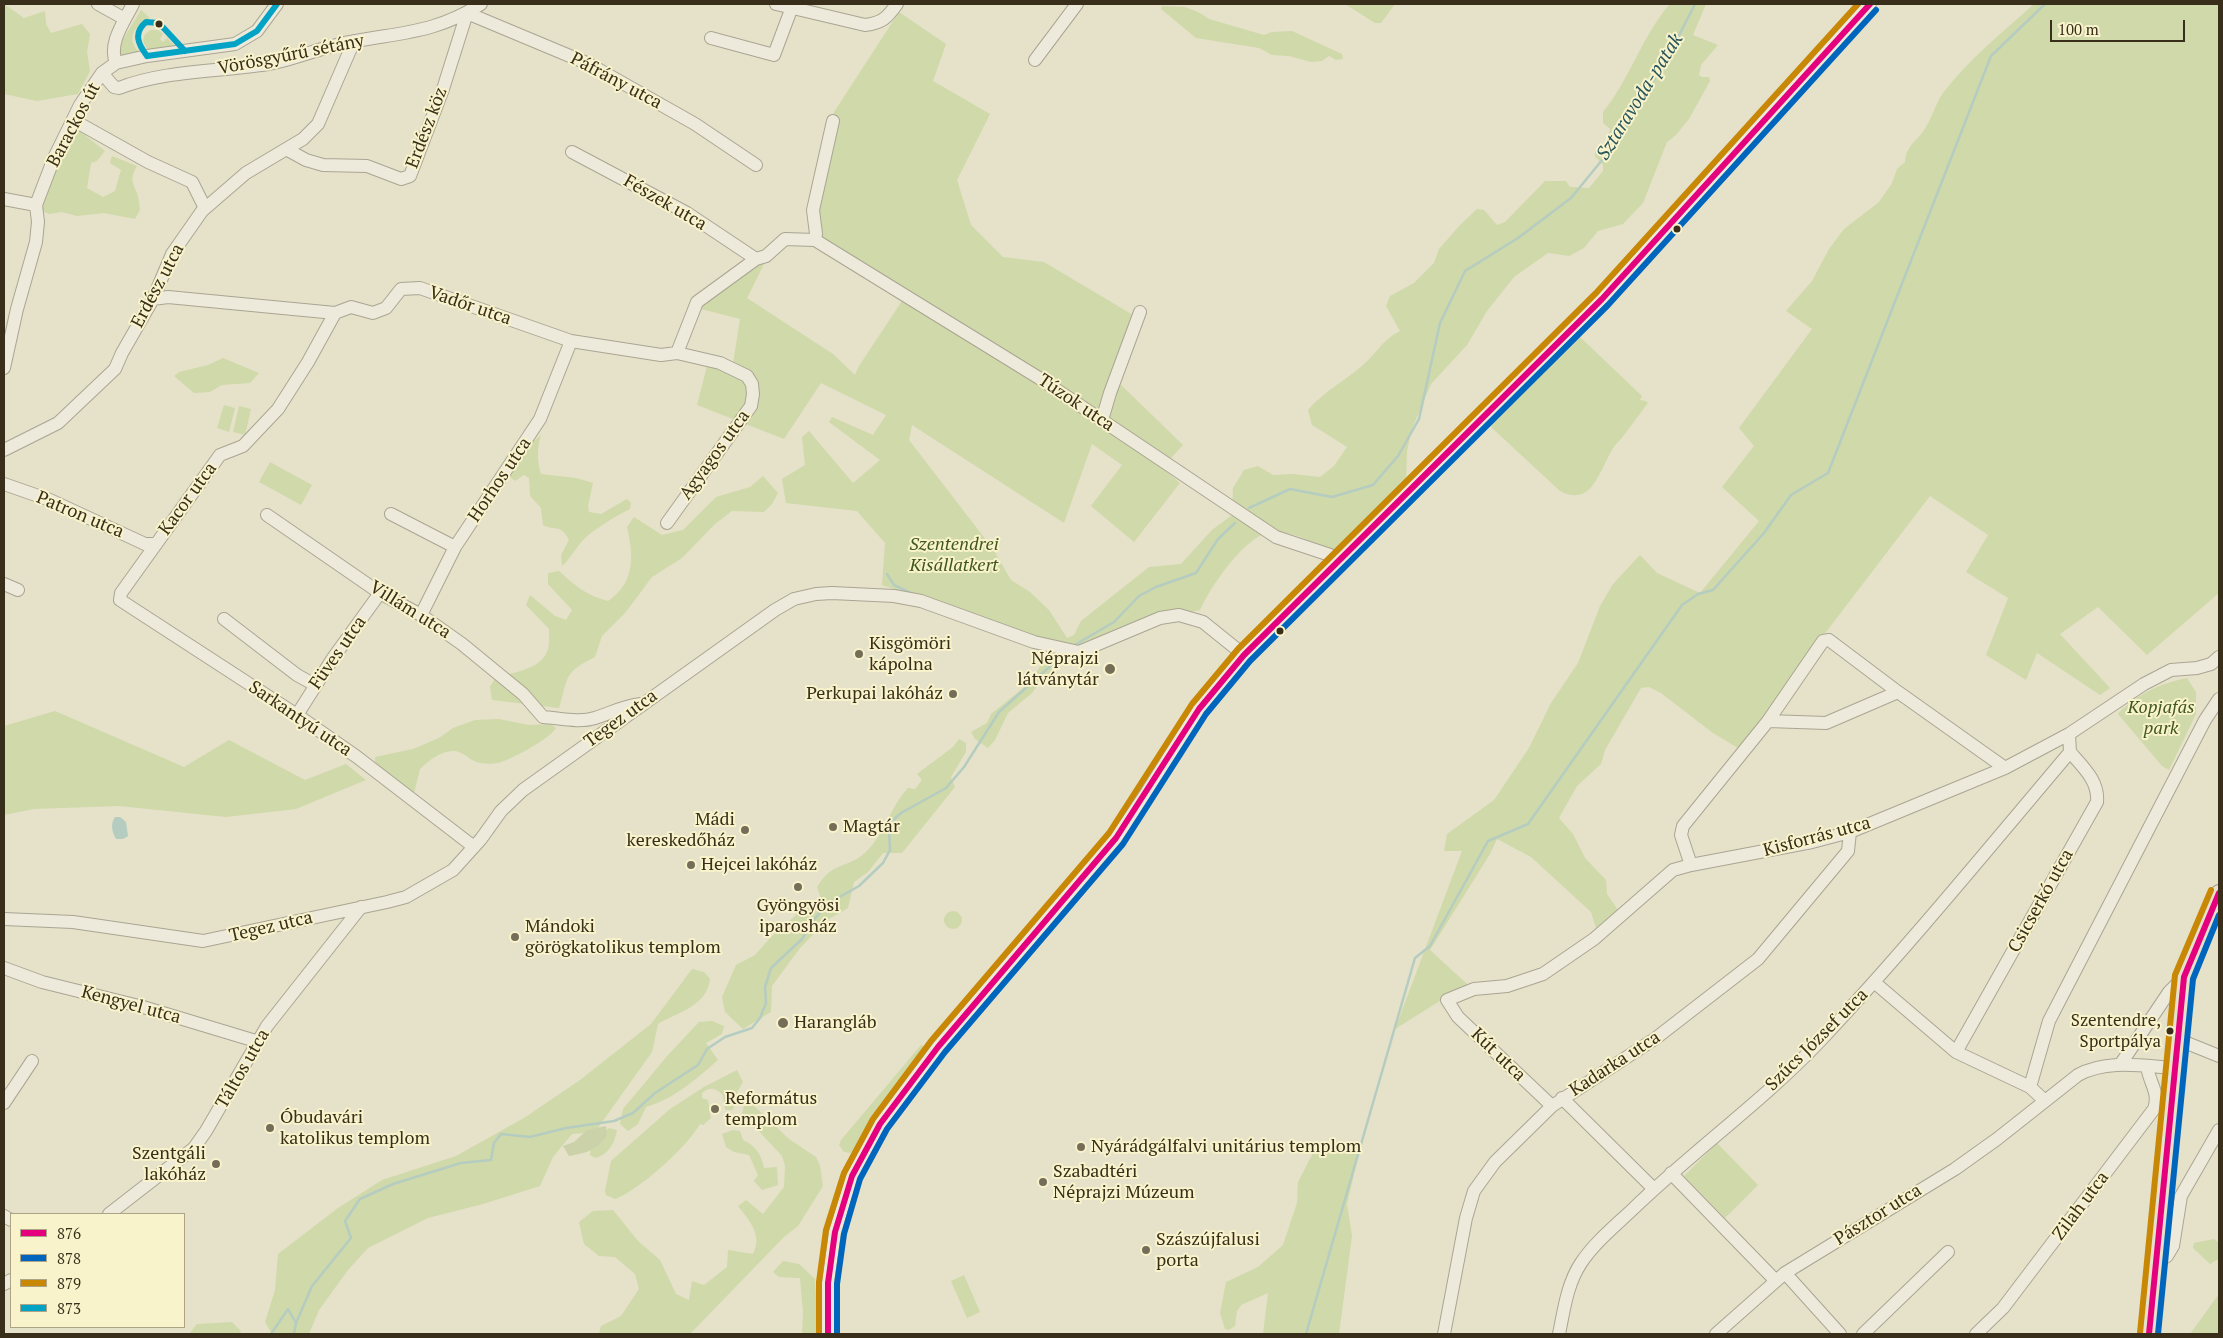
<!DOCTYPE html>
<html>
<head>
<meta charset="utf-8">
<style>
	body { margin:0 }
	#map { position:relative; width:2223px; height:1338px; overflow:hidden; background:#e5e2c9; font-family:"PT Serif",serif }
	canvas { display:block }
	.frame { position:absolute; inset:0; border:5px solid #392e1a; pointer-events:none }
	.legend { position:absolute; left:10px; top:1213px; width:175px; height:115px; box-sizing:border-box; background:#f9f3cc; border:1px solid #aca485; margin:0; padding:6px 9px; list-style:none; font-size:15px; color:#392e1a }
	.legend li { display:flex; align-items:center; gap:10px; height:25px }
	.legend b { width:25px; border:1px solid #aca485 }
	.scale { position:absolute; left:2050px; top:20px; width:135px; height:22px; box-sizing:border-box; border:2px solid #392e1a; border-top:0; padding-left:6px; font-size:15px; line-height:18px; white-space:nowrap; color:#392e1a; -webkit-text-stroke:4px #f9f3cc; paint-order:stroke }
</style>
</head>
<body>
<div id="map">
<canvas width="2223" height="1338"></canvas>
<div class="frame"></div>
<ul class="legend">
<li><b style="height:6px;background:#e5007d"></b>876</li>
<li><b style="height:6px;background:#0065bd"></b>878</li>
<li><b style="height:6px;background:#c88806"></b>879</li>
<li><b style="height:6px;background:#03a3c5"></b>873</li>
</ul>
<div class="scale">100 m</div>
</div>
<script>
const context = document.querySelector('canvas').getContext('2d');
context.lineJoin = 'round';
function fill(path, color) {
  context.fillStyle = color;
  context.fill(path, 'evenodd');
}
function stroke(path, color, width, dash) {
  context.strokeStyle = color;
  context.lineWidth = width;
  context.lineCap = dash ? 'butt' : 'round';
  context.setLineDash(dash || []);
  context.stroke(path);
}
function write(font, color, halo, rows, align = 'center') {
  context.font = font + ' "PT Serif",serif';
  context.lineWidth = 4;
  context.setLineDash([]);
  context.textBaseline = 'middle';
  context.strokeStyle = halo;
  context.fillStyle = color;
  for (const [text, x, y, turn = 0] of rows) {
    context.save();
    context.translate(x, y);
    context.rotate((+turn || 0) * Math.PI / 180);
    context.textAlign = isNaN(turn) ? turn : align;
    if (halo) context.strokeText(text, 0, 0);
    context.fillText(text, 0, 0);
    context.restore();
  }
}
fill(new Path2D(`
	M 4,4 L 24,18 L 45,11 L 46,24 L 51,33 L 82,24 L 90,34 L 87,52 L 90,71 L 78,94 L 37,101 L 4,94 Z
	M 1345,4 L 1395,4 L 1381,23 L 1375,23 Z
	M 1670,4 L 1706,4 L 1693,35 L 1718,45 L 1701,65 L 1699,75 L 1702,77 L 1709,77 L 1710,81 L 1689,119 L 1676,135 L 1667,142 L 1643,203 L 1623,224 L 1598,231 L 1584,248 L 1569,256 L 1548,253 L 1514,277 L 1487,311 L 1467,345 L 1431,384 L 1412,429 L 1407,451 L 1406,484 L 1340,550 C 1321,549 1305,536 1286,533 C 1282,532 1274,530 1271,531 C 1242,539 1212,585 1200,610 L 1168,617 L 1079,649 L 1064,647 L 882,585 L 885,543 L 857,511 L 786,503 L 782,479 L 805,465 L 802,437 L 809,431 L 853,483 L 880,460 L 829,422 L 832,417 L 873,435 L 886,415 L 821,383 L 784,439 L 697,405 L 707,366 L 732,370 L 740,319 L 697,308 L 694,300 L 766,260 L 747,298 L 833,354 L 855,375 L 859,366 L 902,301 L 812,245 L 813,209 L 834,112 L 899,12 L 946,44 L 933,81 L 990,114 L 957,180 L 971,225 L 1003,257 L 1044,262 L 1133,315 L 1118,382 L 1183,445 L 1162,468 L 1180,483 L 1134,542 L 1091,506 L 1122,465 L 1092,444 L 1064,523 L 912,425 L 909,440 L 993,549 L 1011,580 L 1030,592 L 1049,610 L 1067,638 L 1074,635 L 1081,621 L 1149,567 L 1181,564 L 1212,530 L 1232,515 L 1233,488 L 1244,470 L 1258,466 L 1273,475 L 1293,474 L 1320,477 L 1334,466 L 1347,447 L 1312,425 L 1308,410 C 1323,392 1345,381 1363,365 C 1378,352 1381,341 1400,331 L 1386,306 L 1390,296 L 1414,283 L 1434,263 L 1439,249 L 1460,225 L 1477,209 L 1484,210 L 1497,225 L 1505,222 L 1545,181 L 1566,181 L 1570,187 L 1589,188 L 1603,171 L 1603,165 L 1595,156 L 1595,151 L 1607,141 L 1610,129 L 1603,123 L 1603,112 C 1630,79 1642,36 1670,4 Z
	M 2034,4 L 2219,4 L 2219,593 L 2147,655 L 2098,607 L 2060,634 L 2110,688 L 2100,695 L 2037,653 L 2026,680 L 1986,655 L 2008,598 L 1966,572 L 1988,535 L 1930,496 L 1807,657 L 1771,708 L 1738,748 L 1713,733 L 1661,693 L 1649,687 L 1641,688 L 1605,750 L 1601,764 L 1577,786 L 1559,818 L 1573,834 L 1585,858 L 1606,880 L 1607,894 L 1618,910 L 1596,928 L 1591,912 L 1531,857 L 1497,839 L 1490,854 L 1430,950 L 1467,984 L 1395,1029 L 1462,851 L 1444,851 L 1447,834 L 1494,800 L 1529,748 L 1551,703 L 1578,663 L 1600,606 L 1613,584 L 1640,555 L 1657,573 L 1700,593 L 1759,521 L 1722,487 L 1754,446 L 1739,428 L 1812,329 L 1786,311 L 1812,281 L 1829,249 L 1844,229 L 1879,202 L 1892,183 L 1897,169 L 1905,162 C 1906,146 1916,142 1924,130 C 1932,119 1935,104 1943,93 C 1969,59 2003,32 2034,4 Z
	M 1162,6 L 1185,7 L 1198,12 L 1209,19 L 1264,35 L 1272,32 L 1292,31 L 1342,54 L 1343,59 L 1336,60 L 1329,56 L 1322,61 L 1311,62 L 1289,56 L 1272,55 L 1259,48 L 1196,38 L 1161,9 Z
	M 141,10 L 150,18 C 135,25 125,38 139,52 L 121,58 L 116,51 Z
	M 151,30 L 158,30 L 163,34 L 160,39 L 163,42 L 167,38 L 178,49 L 150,52 C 142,43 140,36 151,30 Z
	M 76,128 L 105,151 L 97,161 L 91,163 L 87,188 L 103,197 L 115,191 L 121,170 L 110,163 L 112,156 L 137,166 C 130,178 132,181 137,193 C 139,198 139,205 140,210 L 135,219 L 104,213 L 77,216 L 62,212 L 49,214 L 42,211 L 41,201 Z
	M 1573,337 L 1580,337 L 1642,396 L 1640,400 L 1646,401 L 1648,403 L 1621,439 C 1601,455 1598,511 1560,491 L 1492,428 L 1490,418 Z
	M 223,358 L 259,373 L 250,383 L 222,385 L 210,392 L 194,393 L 174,376 L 179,372 L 208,365 Z
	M 224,405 L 235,408 L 229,432 L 217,428 Z
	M 239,406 L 251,409 L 245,435 L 233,432 Z
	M 541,435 C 537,445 537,464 541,474 L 576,478 L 593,483 L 588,506 L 589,512 L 601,514 L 627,499 L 631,503 L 630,509 C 615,517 589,531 579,545 C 573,552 569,560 562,566 L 561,555 L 569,540 C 560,523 557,532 543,525 L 541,508 L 530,496 L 529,478 L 524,475 L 515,481 L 510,477 L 528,446 Z
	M 270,462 L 312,485 L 301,505 L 259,482 Z
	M 763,476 L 778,493 L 772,504 L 764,512 L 732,511 L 715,524 L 682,558 L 652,577 L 625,613 L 602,636 L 595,657 C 564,672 568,677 559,708 L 492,700 L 490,687 L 496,677 C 512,673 539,670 547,652 C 550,646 549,636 549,629 L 526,605 L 530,595 L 555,616 L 566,620 L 572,610 L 548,584 L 548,573 L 559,571 C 574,585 587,596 608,601 C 635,583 634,556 627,527 L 634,517 L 662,535 L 683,530 L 716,497 L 750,487 Z
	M 1042,664 L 1047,664 L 1058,673 L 1041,681 L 1032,693 L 1008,713 L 995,740 L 988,748 L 975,739 L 971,732 L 987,723 L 991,714 L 1028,684 Z
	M 2187,678 L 2196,692 L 2196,714 L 2169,770 L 2162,766 L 2118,714 C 2136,694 2162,683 2187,678 Z
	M 55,711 L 184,767 L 229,740 L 305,780 L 346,764 L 366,780 L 296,809 L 226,817 L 119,806 L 34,809 L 4,815 L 4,726 Z
	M 499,719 L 529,725 L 551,724 L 556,728 C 551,738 509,761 497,763 C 492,764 482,764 477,762 C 469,760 462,750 453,751 C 441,751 428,761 420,769 L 414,793 L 375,764 L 375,757 L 413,749 L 439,738 L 453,728 L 475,720 Z
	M 959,739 L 966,743 L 966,752 L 951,777 L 955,787 L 902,853 L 883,853 L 868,872 L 854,882 L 848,908 L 827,920 L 800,948 L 772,986 L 771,1012 L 743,1029 L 725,1012 L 722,997 L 736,965 L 755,955 L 771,937 L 804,908 L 821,899 L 817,887 C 833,862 841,870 861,856 C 883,840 889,808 908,788 L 915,789 L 922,780 L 917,774 L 953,747 Z
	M944 920a9 9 0 1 1 18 0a9 9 0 1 1-18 0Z
	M 692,969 L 704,972 L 710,979 C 707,1006 678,1012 658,1024 L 652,1052 L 595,1132 L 572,1134 L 553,1157 L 540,1186 L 483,1204 L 428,1218 L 368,1248 L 348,1270 L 319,1310 L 309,1334 L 272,1334 L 265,1322 L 275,1290 L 278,1254 L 338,1208 L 382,1180 L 456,1156 L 524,1118 L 580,1080 L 651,1024 Z
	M 712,1021 L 724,1026 L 722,1034 L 706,1043 L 718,1060 C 696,1079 674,1099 646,1107 L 638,1124 L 628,1131 L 620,1124 L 623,1109 L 668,1055 L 699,1022 Z
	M 921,1045 L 929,1049 L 855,1150 L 850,1153 L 844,1152 L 839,1145 L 841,1140 Z
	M 737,1070 L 743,1082 L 737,1092 L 733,1110 L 725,1110 L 723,1095 C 716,1088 710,1086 702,1093 L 702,1098 L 708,1100 L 711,1118 L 703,1125 L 700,1124 C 687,1147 639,1190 615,1199 L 606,1195 L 605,1191 L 611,1161 L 670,1109 L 704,1087 Z
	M 753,1105 L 789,1139 L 816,1157 L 820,1166 L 823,1186 L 798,1226 L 784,1237 L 690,1334 L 599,1334 L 601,1326 L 621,1316 L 639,1289 L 635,1274 L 615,1257 L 599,1256 L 584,1244 L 579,1222 L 593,1211 L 613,1210 L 638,1241 L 660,1260 L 676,1294 L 689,1300 L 692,1281 L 704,1285 L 727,1267 L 728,1250 L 753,1254 C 763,1235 749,1220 738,1206 L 746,1200 L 763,1214 L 784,1187 L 785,1166 L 782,1156 L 742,1113 L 744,1106 Z
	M 609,1128 L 617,1130 C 615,1143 608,1155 595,1158 L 590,1155 C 592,1141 599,1136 609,1128 Z
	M 733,1130 L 740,1131 L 743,1140 C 756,1146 761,1154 764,1168 L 777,1167 L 778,1185 L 762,1190 L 754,1181 L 758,1175 L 749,1155 L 734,1152 L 726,1147 L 722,1134 Z
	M 1717,1143 L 1758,1185 L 1725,1218 L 1684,1176 Z
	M 1323,1144 L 1359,1153 L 1347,1204 L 1352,1236 L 1339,1334 L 1263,1334 L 1268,1293 L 1241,1305 L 1237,1311 L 1235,1326 L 1229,1330 L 1225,1329 L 1220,1313 L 1226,1282 L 1258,1267 L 1283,1245 L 1297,1203 L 1298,1182 L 1313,1153 Z
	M 2214,1239 L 2219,1243 L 2219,1259 L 2210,1264 L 2193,1248 L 2194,1243 Z
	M 783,1261 L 799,1264 L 815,1279 L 818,1334 L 802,1334 L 803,1312 L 800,1278 L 779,1277 L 773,1272 Z
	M 964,1275 L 980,1312 L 967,1318 L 951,1281 Z
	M 2219,1294 L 2219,1334 L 2190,1334 Z
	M 232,1322 L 241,1331 L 239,1334 L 189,1334 L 197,1324 Z`), '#d0d9a9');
fill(new Path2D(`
	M 606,1126 L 607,1134 C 599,1150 586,1153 569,1156 L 563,1146 L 574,1142 L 587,1130 Z`), '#cbd2aa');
fill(new Path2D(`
	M 115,817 L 120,817 L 126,822 L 128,836 L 123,839 L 116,839 C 112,832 110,824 115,817 Z`), '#b5ccc1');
stroke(new Path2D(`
	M 1249,508 L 1290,489 L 1332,497 L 1373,485 L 1398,456 L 1419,419 L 1440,323 L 1465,271 L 1518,238 L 1571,198 L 1616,143 L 1671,51 L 1695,4
	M 887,574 L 894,585 L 913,594
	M 1073,646 L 1114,622 L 1139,596 L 1156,587 L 1196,573 L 1218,539 L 1235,523
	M 271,1334 L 288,1309 L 296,1323 L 312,1286 L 351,1238 L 345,1221 L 360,1199 L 393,1184 L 461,1163 L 491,1160 L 494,1143 L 501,1134 L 530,1137 L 566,1128 L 614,1121 L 633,1113 L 655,1093 L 698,1065 L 707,1049 L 725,1037 L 752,1028 L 760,1018 L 766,1003 L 765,987 L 771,968 L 802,939 L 813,921 L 827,904 L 859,886 L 883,863 L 890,850 L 889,830 L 892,821 L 901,813 L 946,788 L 964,767 L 999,712 L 1065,653
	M 294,1334 L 296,1323
	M 1306,1334 L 1415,958 L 1430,946 L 1488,841 L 1528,824 L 1682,605 L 1698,594 L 1713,590 L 1764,533 L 1791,495 L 1828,473 L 1991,56 L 2045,4`), '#b5ccc1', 2.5);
const minor = new Path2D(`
	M 98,4 L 125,19
	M 776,4 L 865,25 C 882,23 887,18 897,4
	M 711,38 L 774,55 L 792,7
	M 1035,60 L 1077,4
	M 116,63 C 108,43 124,22 133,4
	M 102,73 L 114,87 L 119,88 C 165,70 218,72 268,64 C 297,59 326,45 356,41 C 405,32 437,32 481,4
	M 73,120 L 148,162 L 192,182 L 205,208
	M 286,149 L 306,160 L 323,165 L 367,166 L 401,179 L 410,176 L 443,89 L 467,13 L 589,64 L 695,124 L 756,165
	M 572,152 L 687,213 L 756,259
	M 4,199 L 36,205
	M 815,240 L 816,234 L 813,210 L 833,121
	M 153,299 L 168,297 L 335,313 L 351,307 L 373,313 L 386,308 L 401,289 L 420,288 L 571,341 L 661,355 L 677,353 L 720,363 L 747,376 L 752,384 L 753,394 L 751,406 L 667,523
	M 335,313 L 308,362 L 278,409 L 243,446 L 220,455 L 121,593 L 120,600 L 297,715 L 357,757 L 474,847
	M 677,353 L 697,302 L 756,259 L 766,256 L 785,239 L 815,240 L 1039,378 L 1276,537 L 1330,555 L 1338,561
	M 4,368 L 17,309 L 36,242 L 38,222 L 36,205 L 54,158 L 80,105 L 102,73 L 116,63 L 147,56 L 235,44 L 257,31 L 277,4
	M 1102,420 L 1110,393 L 1140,312
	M 4,450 L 58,423 L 115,369 L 122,353 L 153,299 L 172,254 L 202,211 L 246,173 L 303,139 L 318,124 L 354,41
	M 4,484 L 50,500 L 145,544 L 156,544
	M 391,514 L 455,547
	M 267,515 L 380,593 L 421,615 L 462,644 L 523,694 L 543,717 C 559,718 579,723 595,718 C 611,713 623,706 641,704
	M 4,584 L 18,590
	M 421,615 L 455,547 L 540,419 L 571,341
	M 224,619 L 297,675 L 315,685
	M 297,715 L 333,658 L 380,593
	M 1768,721 L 1826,723 L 1898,692
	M 1691,865 L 1681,835 L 1683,826 L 1768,721 L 1823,641 L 1829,640 L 1898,692 L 2005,768
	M 4,919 L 73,922 L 203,941 L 387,902 L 406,897 L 453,870 L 481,839 L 501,811 L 523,790 L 775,610 L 794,599 L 816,594 L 832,593 L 894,596 L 921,601 L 1034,642 L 1079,652 L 1160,618 L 1179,615 L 1203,622 L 1244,655
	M 4,968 L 42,982 L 143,1007 L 259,1042
	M 1874,982 L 1956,1052 L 2030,1087 L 2045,1101
	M 2177,1039 L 2219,1056
	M 1956,1052 L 2097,802 C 2099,781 2083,767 2070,752
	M 2120,1065 L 2169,992 L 2184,977
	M 2030,1087 L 2049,1021 L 2205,720 L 2219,699
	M 1562,1098 L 1654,1189
	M 4,1103 L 32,1061
	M 1552,1106 L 1458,1017 L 1447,1000 L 1474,989 L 1507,986 L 1543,974 L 1594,939 L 1673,870 L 1691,865 L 1812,842 L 1850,832 L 2005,768 L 2069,734 L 2144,684 L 2171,670 L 2197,668 L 2211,664 L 2219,657
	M 1671,1173 L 1775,1280
	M 109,1214 L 194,1148 L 206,1131 L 267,1026 L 361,907
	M 4,1216 L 11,1220
	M 2157,1262 L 2167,1256 L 2173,1246 L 2181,1196 L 2219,1130
	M 1785,1273 L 1840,1334
	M 4,1284 L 11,1280
	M 828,1334 L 828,1283 L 835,1232 L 852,1176 L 880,1124 L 938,1047 L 1116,838 L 1147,792 L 1199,709 L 1244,655 L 1602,299 L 1870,4
	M 1444,1334 L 1466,1218 L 1474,1191 L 1495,1162 L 1552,1106 L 1656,1038 L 1758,959 L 1848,851 L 1850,832
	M 1559,1334 C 1564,1310 1567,1284 1581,1263 C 1594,1243 1615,1226 1633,1209 C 1693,1151 1762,1102 1820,1041 C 1907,948 1988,849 2070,752 L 2069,734
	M 1716,1334 L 1785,1273 L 1955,1169 L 1997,1139 L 2078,1075 C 2107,1059 2143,1066 2175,1068
	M 1863,1334 L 1948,1252
	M 1976,1334 L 2003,1308 L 2154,1109 C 2160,1092 2149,1083 2147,1066`);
const major = new Path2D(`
	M 2149,1334 L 2184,977 L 2219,893`);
stroke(minor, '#aaa593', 14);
stroke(major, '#8f8b7a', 18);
stroke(minor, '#edeadb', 12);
stroke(major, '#e5e1cc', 16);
stroke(new Path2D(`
	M 828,1334 L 828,1283 L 835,1232 L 852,1176 L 880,1124 L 938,1047 L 1116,838 L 1199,709 L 1244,655 L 1602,299 L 1870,4
	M 2149,1334 L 2184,977 L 2219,893`), '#e5007d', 6);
stroke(new Path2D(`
	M 837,1334 L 837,1284 L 844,1234 L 860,1179 L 887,1129 L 945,1052 L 1123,844 L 1206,714 L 1250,661 L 1608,305 L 1876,10
	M 2158,1334 L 2193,979 L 2219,915`), '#0065bd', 6);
stroke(new Path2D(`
	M 2140,1333 L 2175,975 L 2211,890
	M 819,1334 L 819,1282 L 826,1230 L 844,1173 L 873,1119 L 931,1041 L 1109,833 L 1192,704 L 1238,649 L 1596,293 L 1858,4`), '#c88806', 6);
stroke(new Path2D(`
	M 147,56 L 235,44 L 257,31 L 277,4
	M 147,56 C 138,44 133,33 146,22 L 159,23 L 185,51`), '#03a3c5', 6);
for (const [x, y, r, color] of [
	[159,24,4.5,"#392e1a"],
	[1677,229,4.5,"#392e1a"],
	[1280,631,4.5,"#392e1a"],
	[859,654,5,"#756d57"],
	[1110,669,6,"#756d57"],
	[953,694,5,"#756d57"],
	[833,827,5,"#756d57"],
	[745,830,5,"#756d57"],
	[691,865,5,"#756d57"],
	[798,887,5,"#756d57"],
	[515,937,5,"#756d57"],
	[783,1023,6,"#756d57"],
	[2170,1031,4.5,"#392e1a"],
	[715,1109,5,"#756d57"],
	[270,1128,5,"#756d57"],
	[1081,1147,5,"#756d57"],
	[216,1164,5,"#756d57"],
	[1043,1182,5,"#756d57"],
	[1146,1250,5,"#756d57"]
]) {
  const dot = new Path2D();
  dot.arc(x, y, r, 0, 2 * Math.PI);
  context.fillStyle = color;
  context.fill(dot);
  stroke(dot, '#f9f3cc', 2);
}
write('17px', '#392e1a', '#f9f3cc', [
	["Szentendre,",2161,1021],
	["Sportpálya",2161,1042]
], 'right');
write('18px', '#392e1a', '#f9f3cc', [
	["Vörösgyűrű sétány",291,55,-11],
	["Páfrány utca",616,81,28],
	["Barackos út",74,125,-62],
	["Erdész köz",427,128,-69],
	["Fészek utca",665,203,30],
	["Erdész utca",158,286,-62],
	["Vadőr utca",470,306,19],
	["Túzok utca",1076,403,34],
	["Agyagos utca",715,455,-54],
	["Horhos utca",500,480,-56],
	["Kacor utca",188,499,-54],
	["Patron utca",80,515,23],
	["Villám utca",410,610,32],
	["Füves utca",338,653,-55],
	["Sarkantyú utca",300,719,34],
	["Tegez utca",621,719,-36],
	["Kisforrás utca",1817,837,-15],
	["Csicserkó utca",2041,901,-61],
	["Tegez utca",271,927,-13],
	["Kengyel utca",131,1005,15],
	["Szűcs József utca",1817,1040,-45],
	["Kút utca",1498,1055,44],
	["Kadarka utca",1615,1064,-33],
	["Táltos utca",243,1069,-60],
	["Zilah utca",2081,1206,-53],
	["Pásztor utca",1878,1215,-32]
]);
write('italic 18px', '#40581e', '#f9f3cc', [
	["Szentendrei",954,545],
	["Kisállatkert",954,566],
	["Kopjafás",2161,708],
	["park",2161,729]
]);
write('18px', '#392e1a', '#f9f3cc', [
	["Kisgömöri",869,644],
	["kápolna",869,665],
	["Néprajzi",1099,659,"right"],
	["látványtár",1099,680,"right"],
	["Perkupai lakóház",943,694,"right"],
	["Mádi",735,820,"right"],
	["kereskedőház",735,841,"right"],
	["Magtár",843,827],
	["Hejcei lakóház",701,865],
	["Gyöngyösi",798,906,"center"],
	["iparosház",798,927,"center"],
	["Mándoki",525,927],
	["görögkatolikus templom",525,948],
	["Harangláb",794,1023],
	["Református",725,1099],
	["templom",725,1120],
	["Óbudavári",280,1118],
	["katolikus templom",280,1139],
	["Nyárádgálfalvi unitárius templom",1091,1147],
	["Szentgáli",206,1154,"right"],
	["lakóház",206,1175,"right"],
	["Szabadtéri",1053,1172],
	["Néprajzi Múzeum",1053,1193],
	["Szászújfalusi",1156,1240],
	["porta",1156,1261]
], 'left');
write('italic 19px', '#28565b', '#f9f3cc', [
	["Sztaravoda-patak",1640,97,-58]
]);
</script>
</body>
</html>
